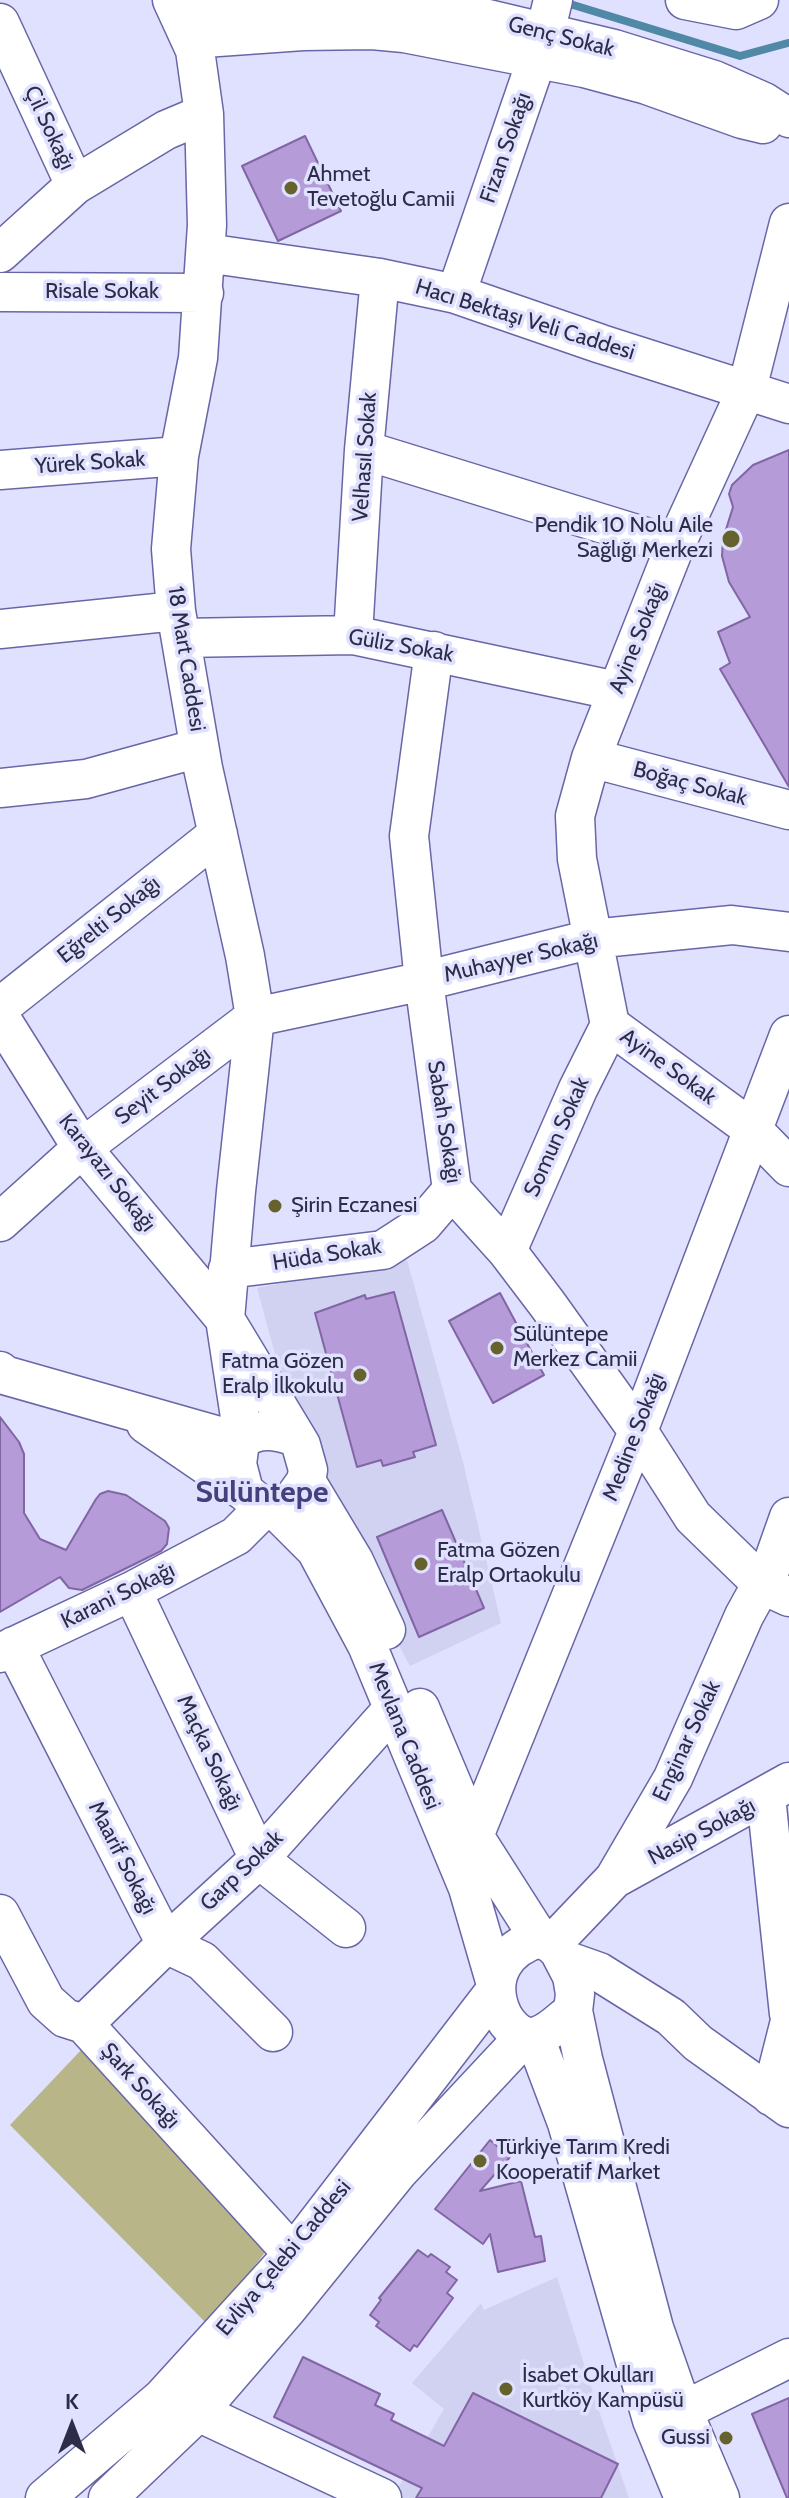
<!DOCTYPE html>
<html>
<head>
<meta charset="utf-8">
<style>
	body { margin:0 }
	#map { position:relative; width:789px; height:2498px; overflow:hidden; background:#e0e1fe; font-family:Cabin,sans-serif }
	canvas { display:block }
	.north { position:absolute; left:32px; top:2386px; width:80px; height:80px; -webkit-text-stroke:6px #e0e1fe; paint-order:stroke; rotate:0deg; font-size:22px; font-weight:700; line-height:32px; text-align:center; color:#2d2c48 }
	.north::after { content:''; display:block; margin:auto; width:28px; height:36px; background:#2d2c48; clip-path:polygon(50% 0,100% 100%,50% 72%,0 100%) }
</style>
</head>
<body>
<div id="map">
<canvas width="789" height="2498"></canvas>
<div class="north">K</div>
</div>
<script>
const context = document.querySelector('canvas').getContext('2d');
context.lineJoin = 'round';
function fill(path, color) {
  context.fillStyle = color;
  context.fill(path, 'evenodd');
}
function stroke(path, color, width, dash) {
  context.strokeStyle = color;
  context.lineWidth = width;
  context.lineCap = dash ? 'butt' : 'round';
  context.setLineDash(dash || []);
  context.stroke(path);
}
function write(font, color, halo, rows, align = 'center') {
  context.font = font + ' Cabin,sans-serif';
  context.lineWidth = 7;
  context.setLineDash([]);
  context.textBaseline = 'middle';
  context.strokeStyle = halo;
  context.fillStyle = color;
  for (const [text, x, y, turn = 0] of rows) {
    context.save();
    context.translate(x, y);
    context.rotate((+turn || 0) * Math.PI / 180);
    context.textAlign = isNaN(turn) ? turn : align;
    if (halo) context.strokeText(text, 0, 0);
    context.fillText(text, 0, 0);
    context.restore();
  }
}
fill(new Path2D(`
	M 407,1260 L 463,1462 L 501,1623 L 410,1666 L 322,1505 L 307,1471 L 257,1288 Z
	M 557,2277 L 594,2396 L 629,2498 L 392,2498 L 444,2409 L 412,2383 L 481,2303 L 484,2310 Z`), '#d1d2f2');
fill(new Path2D(`
	M 83,2048 L 269,2247 L 209,2326 L 10,2125 Z`), '#b8b588');
stroke(new Path2D(`
	M 570,4 L 740,56 L 788,43`), '#4f89a6', 8);
const building = new Path2D(`
	M 305,136 L 341,211 L 278,241 L 242,166 Z
	M 789,450 L 789,787 L 720,669 L 730,663 L 718,632 L 750,617 L 729,582 L 722,556 L 723,539 L 733,507 L 729,494 L 732,485 L 753,465 Z
	M 394,1292 L 436,1445 L 413,1452 L 415,1457 L 383,1466 L 381,1460 L 357,1467 L 315,1313 L 365,1295 L 366,1299 Z
	M 500,1293 L 544,1375 L 493,1403 L 449,1321 Z
	M 0,1417 L 19,1442 L 24,1454 L 24,1513 L 40,1539 L 66,1550 L 96,1499 L 100,1494 L 108,1491 L 126,1495 L 165,1521 L 169,1528 L 167,1544 L 161,1551 L 82,1590 L 69,1588 L 60,1577 L 0,1612 Z
	M 442,1510 L 484,1608 L 419,1637 L 377,1537 Z
	M 490,2140 L 510,2157 L 480,2191 L 521,2181 L 535,2237 L 541,2236 L 545,2261 L 498,2272 L 490,2234 L 483,2244 L 435,2209 Z
	M 418,2250 L 428,2257 L 431,2254 L 450,2267 L 446,2272 L 457,2280 L 447,2293 L 453,2298 L 417,2347 L 414,2345 L 410,2351 L 376,2326 L 379,2322 L 370,2315 L 381,2300 L 379,2298 Z
	M 303,2357 L 380,2394 L 375,2405 L 394,2414 L 391,2420 L 444,2446 L 473,2393 L 618,2464 L 601,2498 L 416,2498 L 422,2488 L 274,2417 Z
	M 789,2398 L 789,2498 L 787,2498 L 752,2414 Z`);
fill(building, '#b69bd9');
stroke(building, '#8165a4', 2);
const minor = new Path2D(`
	M 172,0 L 195,50 L 204,114 L 207,225 L 198,358 L 179,456 L 171,549 L 176,611 L 203,768 L 245,956 L 255,1017 L 236,1191 L 225,1319 L 243,1437
	M 685,0 L 736,10 L 759,0
	M 179,14 L 320,1 L 392,1 L 467,14 L 614,49 L 714,80 L 764,102 L 789,118
	M 0,23 L 75,185 L 0,253
	M 190,39 L 303,31 L 372,30 L 404,33 L 584,68 L 647,85 L 742,119 L 763,124
	M 75,185 L 166,130 L 204,114
	M 789,223 L 747,389 L 675,546 L 591,758 L 575,816 L 577,859 L 610,1025 L 752,1129 L 789,1167
	M 206,253 L 380,278 L 456,294 L 601,344 L 789,404
	M 0,292 L 204,293
	M 456,294 L 543,41 L 553,0
	M 364,450 L 675,546
	M 0,470 L 179,456
	M 0,629 L 176,611
	M 353,635 L 364,450 L 380,278
	M 182,638 L 353,635 L 617,691
	M 434,651 L 409,836 L 424,981 L 452,1190 L 507,1251 L 548,1305 L 638,1431 L 693,1517 L 763,1585 L 789,1597
	M 591,758 L 789,810
	M 0,788 L 86,779 L 199,748
	M 0,1007 L 218,834
	M 0,1017 L 82,1148 L 225,1319 L 301,1445 L 308,1470 L 306,1481 L 289,1505 L 277,1511 L 264,1508 L 244,1491 L 237,1464 L 240,1442 C 254,1427 276,1430 293,1436
	M 0,1222 L 82,1148 L 255,1017 L 424,981 L 592,939 L 732,925 L 789,932
	M 507,1251 L 578,1089 L 610,1025
	M 228,1269 L 383,1250 L 423,1224 L 452,1190
	M 0,1371 L 4,1375 L 240,1442
	M 146,1424 L 244,1491
	M 306,1481 L 354,1561 L 386,1630
	M 277,1511 L 316,1550 L 367,1645 L 468,1888 L 495,1981
	M 132,1591 L 259,1859 L 346,1928
	M 14,1646 L 166,1944 L 202,1961 L 273,2032
	M 0,1653 L 132,1591 L 236,1536 L 264,1508
	M 420,1708 L 474,1836 L 539,1938
	M 766,1797 L 789,2014
	M 474,1836 L 638,1431 L 789,1035
	M 614,1879 L 789,1782
	M 0,1914 L 46,2001 L 65,2018 L 84,2024 L 293,2254
	M 552,1944 L 614,1879 L 673,1778 L 744,1616 L 772,1565 L 789,1517
	M 565,1960 L 599,1972 L 671,2017 L 698,2043 L 789,2108
	M 573,2011 C 562,2019 551,2032 537,2036 C 504,2047 464,1962 539,1938 L 552,1944 L 559,1951 L 572,1976 L 575,1994 L 573,2011 L 583,2059 L 654,2328 L 683,2411 L 720,2498
	M 84,2024 L 166,1944 L 259,1859 L 392,1710
	M 535,2038 L 567,2123 L 652,2420 L 684,2498
	M 771,2096 L 789,2025
	M 683,2411 L 789,2358
	M 198,2412 L 382,2498
	M 45,2498 L 162,2398 L 293,2254 L 495,1991
	M 108,2498 L 198,2412 L 287,2309 L 398,2172 L 525,2036`);
stroke(minor, '#6866a6', 41);
stroke(minor, '#fff', 38);
for (const [x, y, r, color] of [
	[291,188,8,"#66622e"],
	[731,539,10,"#66622e"],
	[275,1206,8,"#66622e"],
	[497,1348,8,"#66622e"],
	[360,1375,8,"#66622e"],
	[421,1564,8,"#66622e"],
	[480,2161,8,"#66622e"],
	[506,2389,8,"#66622e"],
	[726,2438,8,"#66622e"]
]) {
  const dot = new Path2D();
  dot.arc(x, y, r, 0, 2 * Math.PI);
  context.fillStyle = color;
  context.fill(dot);
  stroke(dot, '#e0e1fe', 3);
}
write('22px', '#2d2c48', '#e0e1fe', [
	["Genç Sokak",561,37,14],
	["Çil Sokağı",49,128,65],
	["Fizan Sokağı",506,148,-71],
	["Risale Sokak",102,292],
	["Hacı Bektaşı Veli Caddesi",525,320,17],
	["Velhasıl Sokak",365,457,-86],
	["Yürek Sokak",90,463,-4],
	["Ayine Sokağı",638,638,-68],
	["Güliz Sokak",401,646,10],
	["18 Mart Caddesi",186,659,81],
	["Boğaç Sokak",690,784,15],
	["Eğrelti Sokağı",109,920,-39],
	["Muhayyer Sokağı",521,958,-13],
	["Ayine Sokak",668,1067,36],
	["Seyit Sokağı",163,1086,-37],
	["Sabah Sokağı",444,1122,81],
	["Somun Sokak",557,1137,-66],
	["Karayazı Sokağı",107,1173,52],
	["Hüda Sokak",327,1255,-9],
	["Medine Sokağı",634,1437,-69],
	["Karani Sokağı",118,1596,-26],
	["Mevlana Caddesi",404,1736,68],
	["Enginar Sokak",687,1741,-65],
	["Maçka Sokağı",209,1753,65],
	["Nasip Sokağı",702,1832,-28],
	["Maarif Sokağı",122,1858,63],
	["Garp Sokak",242,1871,-44],
	["Şark Sokağı",140,2086,48],
	["Evliya Çelebi Caddesi",284,2258,-50]
]);
write('22px', '#2d2c48', '#e0e1fe', [
	["Ahmet",307,175],
	["Tevetoğlu Camii",307,200],
	["Pendik 10 Nolu Aile",713,526,"right"],
	["Sağlığı Merkezi",713,551,"right"],
	["Şirin Eczanesi",291,1206],
	["Sülüntepe",513,1335],
	["Merkez Camii",513,1360],
	["Fatma Gözen",344,1362,"right"],
	["Eralp İlkokulu",344,1387,"right"],
	["Fatma Gözen",437,1551],
	["Eralp Ortaokulu",437,1576],
	["Türkiye Tarım Kredi",496,2148],
	["Kooperatif Market",496,2173],
	["İsabet Okulları",522,2376],
	["Kurtköy Kampüsü",522,2401],
	["Gussi",710,2438,"right"]
], 'left');
write('bold 30px', '#44407d', '#e0e1fe', [
	["Sülüntepe",262,1493]
]);
</script>
</body>
</html>
